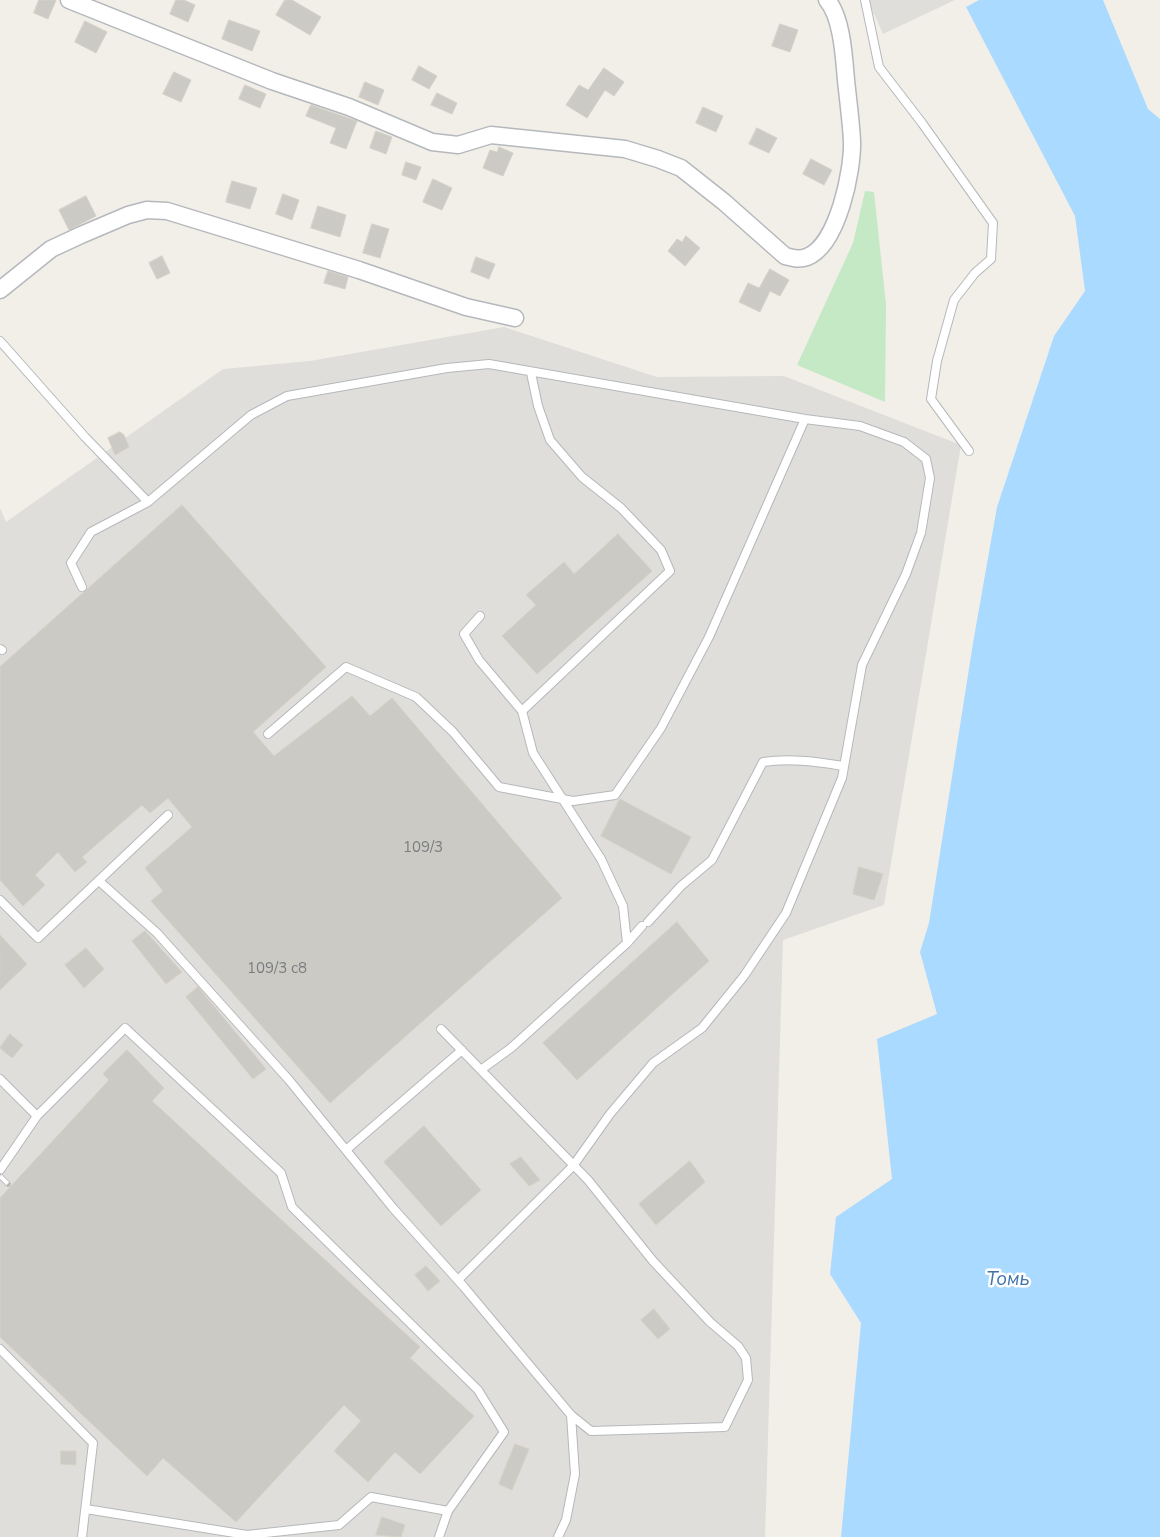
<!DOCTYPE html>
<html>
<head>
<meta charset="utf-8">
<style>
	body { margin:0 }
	canvas { display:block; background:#f1efe8 }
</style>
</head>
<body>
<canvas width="1160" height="1537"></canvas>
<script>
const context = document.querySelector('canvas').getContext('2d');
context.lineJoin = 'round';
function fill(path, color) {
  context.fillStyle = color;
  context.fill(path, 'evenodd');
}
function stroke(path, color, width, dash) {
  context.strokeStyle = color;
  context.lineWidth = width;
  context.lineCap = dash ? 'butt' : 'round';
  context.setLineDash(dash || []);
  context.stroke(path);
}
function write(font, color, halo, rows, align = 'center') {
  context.font = font + ' "Nunito Sans",sans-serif';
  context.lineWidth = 5;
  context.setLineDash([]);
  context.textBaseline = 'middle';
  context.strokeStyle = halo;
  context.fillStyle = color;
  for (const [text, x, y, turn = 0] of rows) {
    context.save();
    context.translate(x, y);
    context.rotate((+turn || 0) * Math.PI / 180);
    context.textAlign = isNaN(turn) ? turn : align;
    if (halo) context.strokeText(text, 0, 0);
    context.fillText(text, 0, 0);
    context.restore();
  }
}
fill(new Path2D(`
	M 868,0 L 955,0 L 883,34 Z
	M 504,327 L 657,377 L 784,376 L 961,445 L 884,905 L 783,940 L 765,1537 L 0,1537 L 0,508 L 6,522 L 223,369 L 310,361 Z`), '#e0deda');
fill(new Path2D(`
	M 865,191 L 874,192 L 886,305 L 885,402 L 797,365 L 853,243 Z`), '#c5e8c5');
fill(new Path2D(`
	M 979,0 L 1103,0 L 1148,109 L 1160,119 L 1160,1537 L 841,1537 L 861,1323 L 830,1274 L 836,1217 L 892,1179 L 877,1039 L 937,1014 L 920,952 L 929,923 L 973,643 L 997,507 L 1054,336 L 1085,291 L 1075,216 L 966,7 Z`), '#aadaff');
const building = new Path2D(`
	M 39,0 L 56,0 L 48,19 L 34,13 Z
	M 176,0 L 184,0 L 195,5 L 188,22 L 170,14 Z
	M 285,0 L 292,0 L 321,17 L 310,35 L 276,15 Z
	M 229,20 L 260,31 L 252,51 L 222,39 Z
	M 85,21 L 107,32 L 96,53 L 75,42 Z
	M 780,24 L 798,30 L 790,52 L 772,46 Z
	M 419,66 L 437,76 L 429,89 L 412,80 Z
	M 604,68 L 624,82 L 614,96 L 605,90 L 587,118 L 566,105 L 579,85 L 588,90 Z
	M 174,72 L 191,80 L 181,102 L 163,94 Z
	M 365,82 L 384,90 L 378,105 L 359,97 Z
	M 245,85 L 266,94 L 260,108 L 239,99 Z
	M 437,93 L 457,103 L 452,114 L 431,105 Z
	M 311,105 L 357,121 L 346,149 L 330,143 L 336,128 L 306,116 Z
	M 703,107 L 723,116 L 716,132 L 696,123 Z
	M 757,128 L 777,138 L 769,153 L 749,144 Z
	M 376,131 L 392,137 L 386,154 L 370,148 Z
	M 499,147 L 513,153 L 503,176 L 483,168 L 490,150 L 497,152 Z
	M 811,159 L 832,170 L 824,185 L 803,174 Z
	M 406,162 L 421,167 L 416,180 L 402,175 Z
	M 433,179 L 452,188 L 442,210 L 423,202 Z
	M 232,181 L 257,188 L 250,209 L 226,202 Z
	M 283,194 L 299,200 L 292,220 L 276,214 Z
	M 86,196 L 96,216 L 69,230 L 59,210 Z
	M 318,206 L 346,215 L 340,237 L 311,228 Z
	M 372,224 L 389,229 L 380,258 L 363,253 Z
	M 686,236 L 700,248 L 685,266 L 668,251 L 677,239 L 682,242 Z
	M 162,256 L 170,273 L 157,279 L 149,263 Z
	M 476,257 L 495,264 L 489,279 L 471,272 Z
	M 770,269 L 789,280 L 780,296 L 770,291 L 760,312 L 739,302 L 748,283 L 759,288 Z
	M 328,271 L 348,277 L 345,289 L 324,283 Z
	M 120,432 L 124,435 L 129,447 L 115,455 L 108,438 Z
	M 182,505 L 326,667 L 253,732 L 274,756 L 352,696 L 370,716 L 392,698 L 562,898 L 330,1103 L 151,901 L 163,891 L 145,868 L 192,827 L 168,798 L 150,813 L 142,805 L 82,857 L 87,862 L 75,872 L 58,852 L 35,875 L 45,885 L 23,906 L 0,880 L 0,667 Z
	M 618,534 L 652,571 L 537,674 L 502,636 L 536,605 L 526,595 L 564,562 L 574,574 Z
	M 620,799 L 691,837 L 671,874 L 601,836 Z
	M 859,867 L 883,874 L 874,900 L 853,894 Z
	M 677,922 L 709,961 L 577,1080 L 543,1043 Z
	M 145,931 L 182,972 L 166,984 L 132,941 Z
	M 0,935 L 27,964 L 0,990 Z
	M 86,948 L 104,969 L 84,988 L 65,965 Z
	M 198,987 L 266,1069 L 253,1079 L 186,997 Z
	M 10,1034 L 23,1045 L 12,1058 L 0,1048 Z
	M 127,1050 L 164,1088 L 152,1101 L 420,1347 L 410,1358 L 474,1416 L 420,1474 L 395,1452 L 368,1482 L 334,1451 L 361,1421 L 344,1405 L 236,1522 L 163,1458 L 147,1476 L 0,1337 L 0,1198 L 109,1080 L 103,1074 Z
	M 424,1126 L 481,1190 L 441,1226 L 384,1162 Z
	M 521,1157 L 540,1180 L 529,1186 L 510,1164 Z
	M 690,1161 L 705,1182 L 656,1225 L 639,1204 Z
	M 426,1266 L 440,1281 L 428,1291 L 415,1275 Z
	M 654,1309 L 670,1329 L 658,1339 L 641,1320 Z
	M 515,1444 L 529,1449 L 512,1490 L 499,1484 Z
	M 61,1451 L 76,1451 L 76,1465 L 61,1464 Z
	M 382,1517 L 405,1525 L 401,1537 L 376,1535 Z`);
fill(building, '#cccac5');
stroke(building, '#d6d1c6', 1);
const lane = new Path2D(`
	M 865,0 L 879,67 L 922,123 L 993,223 L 991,259 L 975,273 L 954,300 L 937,361 L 931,399 L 969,451
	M 0,341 L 85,437 L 148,502 L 251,415 L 287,396 L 447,368 L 489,364 L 805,419 L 860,426 L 904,442 L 926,459 L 930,478 L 921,533 L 906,574 L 862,665 L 842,778 L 786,913 L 744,976 L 702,1028 L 653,1063 L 610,1114 L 573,1166 L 458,1280
	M 82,587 L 71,563 L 91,532 L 148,502
	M 480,616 L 464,634 L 479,660 L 522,711 L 533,753 L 601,859 L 623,906 L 627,943
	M 0,649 L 2,650
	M 522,711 L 670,571 L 661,550 L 621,508 L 582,477 L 550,440 L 538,406 L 531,373
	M 268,734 L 346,667 L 416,697 L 453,732 L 499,787 L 573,801 L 615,795 L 661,728 L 709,637 L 805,419
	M 99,881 L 157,933 L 289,1080 L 393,1208 L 464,1287 L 571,1415 L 591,1431 L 725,1427 L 748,1380 L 746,1358 L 738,1346 L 710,1322 L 653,1261 L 588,1180 L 441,1029
	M 0,900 L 38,938 L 168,815
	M 648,922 L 681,886 L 712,860 L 763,762 C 791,758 816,762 844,766
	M 482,1069 L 511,1048 L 627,943 L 642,926
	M 0,1079 L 37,1116 L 0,1170
	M 37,1116 L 125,1028 L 281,1173 L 292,1207 L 478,1390 L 504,1432 L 448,1511 L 439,1537
	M 346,1150 L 462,1050
	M 0,1349 L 93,1443 L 82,1537
	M 86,1509 L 247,1535 L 339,1525 L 371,1497 L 448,1511
	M 558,1537 L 566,1520 L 575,1474 L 571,1415`);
const street = new Path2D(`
	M 69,0 L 272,81 L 349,107 L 432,142 L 458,145 L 491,135 L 625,149 L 658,159 L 681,168 L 724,202 L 785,256 C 793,258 799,260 807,257 C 838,245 853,170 852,141 C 851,121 848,100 846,80 C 844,57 842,17 827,0
	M 0,290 L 51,249 L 81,235 L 128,215 L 147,210 L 167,211 L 359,270 L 466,307 L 515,318`);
stroke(lane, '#b5b8bc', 10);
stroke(street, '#b5b8bc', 19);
stroke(lane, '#fff', 8);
stroke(street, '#fff', 16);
const rail = new Path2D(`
	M 0,1176 L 8,1184`);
stroke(rail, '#b6b7b8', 5.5);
stroke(rail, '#fff', 4, [11]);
write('15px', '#7a7d7f', null, [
	["109/3",423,848],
	["109/3 с8",277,969]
]);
write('italic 19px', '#4174aa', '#fff', [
	["Томь",1008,1280]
]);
</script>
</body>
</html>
